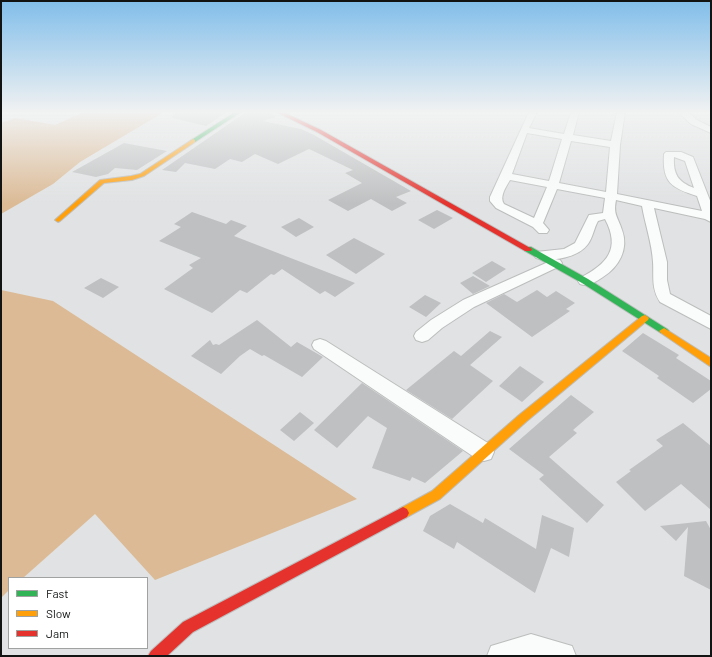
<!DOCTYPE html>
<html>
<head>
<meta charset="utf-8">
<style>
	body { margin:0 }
	#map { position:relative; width:712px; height:657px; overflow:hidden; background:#e0e2e3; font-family:Barlow,sans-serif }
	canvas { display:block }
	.frame { position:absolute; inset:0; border:2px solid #121414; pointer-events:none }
	.legend { position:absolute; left:8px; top:577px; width:140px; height:72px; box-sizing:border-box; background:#fff; border:1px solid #a0a1a1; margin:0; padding:5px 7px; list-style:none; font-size:12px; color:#121414 }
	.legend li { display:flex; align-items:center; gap:8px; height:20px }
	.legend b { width:20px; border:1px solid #a0a1a1 }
</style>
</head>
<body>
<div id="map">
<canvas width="712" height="657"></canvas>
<div class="frame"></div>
<ul class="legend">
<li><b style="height:5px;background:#30b455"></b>Fast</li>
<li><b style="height:5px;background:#ff9f0a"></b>Slow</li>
<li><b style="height:5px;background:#e5322d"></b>Jam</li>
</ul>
</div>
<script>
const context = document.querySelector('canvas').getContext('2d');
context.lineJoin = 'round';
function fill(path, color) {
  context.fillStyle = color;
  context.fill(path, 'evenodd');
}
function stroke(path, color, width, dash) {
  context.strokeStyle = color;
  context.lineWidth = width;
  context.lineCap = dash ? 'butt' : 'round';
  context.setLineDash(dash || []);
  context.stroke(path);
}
fill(new Path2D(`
	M 84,112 L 164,112 L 80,162 L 53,184 L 1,214 L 1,123 L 15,118 L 55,125 Z
	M 1,290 L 53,301 L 357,499 L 155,580 L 95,514 L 23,578 L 9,578 L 9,590 L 1,598 Z`), '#dbba95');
fill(new Path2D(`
	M 173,112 L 227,112 L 206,126 L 172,118 Z
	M 246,112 L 271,112 L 276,117 L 263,121 L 301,129 L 314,135 L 411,191 L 396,197 L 407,203 L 392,211 L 371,199 L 348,211 L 328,200 L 362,183 L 345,173 L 353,170 L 309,149 L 278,164 L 255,154 L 242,162 L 230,159 L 215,169 L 185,163 L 176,172 L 162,170 Z
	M 124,143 L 167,151 L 137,170 L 115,168 L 108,174 L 96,177 L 72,172 Z
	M 437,210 L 453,218 L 434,229 L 418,220 Z
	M 192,212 L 226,224 L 231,220 L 247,226 L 234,236 L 355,283 L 335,297 L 325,291 L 320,294 L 282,269 L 274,275 L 271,274 L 247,293 L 240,290 L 212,313 L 164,289 L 193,268 L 189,265 L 201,258 L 159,241 L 181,227 L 174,224 Z
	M 299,218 L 314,227 L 296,237 L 281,227 Z
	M 354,238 L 385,254 L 356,274 L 326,255 Z
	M 492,261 L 506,269 L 486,282 L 472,273 Z
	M 473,276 L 490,286 L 473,294 L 460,283 Z
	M 101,278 L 119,287 L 103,298 L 84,288 Z
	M 537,290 L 547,297 L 556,291 L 575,303 L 566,309 L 570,311 L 532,337 L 486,303 L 504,294 L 517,302 Z
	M 425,295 L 441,303 L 426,317 L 409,307 Z
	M 257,320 L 291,347 L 297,342 L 323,357 L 302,377 L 264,355 L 262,356 L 250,349 L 240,356 L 221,374 L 191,356 L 210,340 L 213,345 L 216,344 L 219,345 Z
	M 490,331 L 502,337 L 470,365 L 493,381 L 452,419 L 406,390 L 454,351 L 461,356 Z
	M 643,333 L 679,355 L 676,358 L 711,381 L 711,389 L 693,403 L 657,378 L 659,376 L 622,351 Z
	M 520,366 L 544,382 L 522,402 L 499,386 Z
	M 362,383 L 463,451 L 425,483 L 412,477 L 410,481 L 372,468 L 387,428 L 368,416 L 337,448 L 314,430 Z
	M 571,395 L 594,412 L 573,430 L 577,433 L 549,457 L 604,505 L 587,523 L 539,479 L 544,475 L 509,449 Z
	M 300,412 L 314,423 L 294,441 L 280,430 Z
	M 683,423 L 711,446 L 711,510 L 681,484 L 645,511 L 616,482 L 631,471 L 629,470 L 663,446 L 656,440 Z
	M 450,504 L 483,523 L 485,518 L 536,549 L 542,515 L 574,528 L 569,557 L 551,548 L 535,593 L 457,542 L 454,549 L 423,531 L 430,516 Z
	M 706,521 L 711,530 L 711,590 L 684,576 L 688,527 L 676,541 L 660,526 Z`), '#bec0c1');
const street = new Path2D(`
	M 529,112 L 537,112 L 529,128 L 564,134 L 571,112 L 579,112 L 573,135 L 611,141 L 617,112 L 625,112 L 620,145 L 617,194 L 702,211 L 697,196 C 672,188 662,183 664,154 L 666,152 L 681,152 L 693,157 L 711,203 L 711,222 L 705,219 L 654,208 L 667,262 L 667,280 L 670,294 L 711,316 L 711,329 L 660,302 C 651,288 654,277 653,262 C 652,243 645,224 642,206 L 616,200 C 613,215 618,217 622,230 C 629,249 619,267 603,277 C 595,282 589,287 580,284 L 578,281 L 580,278 C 607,264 621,249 605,219 L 598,221 C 594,228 593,237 588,244 C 578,258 552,262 536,258 L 534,255 L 536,252 L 564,249 L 575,243 L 589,215 L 603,213 L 605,198 L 557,189 L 543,223 L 549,230 L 547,233 L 539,233 L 533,227 L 496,208 L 490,201 L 490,197 ZM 527,133 L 562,139 L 549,181 L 512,174 ZM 571,141 L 610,147 L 606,192 L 559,183 ZM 674,157 L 685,161 L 694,188 C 678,182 673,174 674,157 ZM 510,180 L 547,187 L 534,218 L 504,204 C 499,197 506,187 510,180 Z
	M 678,112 L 688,112 L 697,120 L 711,127 L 711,133 L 691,124 Z
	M 555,259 L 560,260 L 562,263 L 560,266 L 474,307 L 442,328 L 428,340 L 422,342 L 416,340 L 414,336 L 416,332 L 431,320 L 463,300 Z
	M 320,339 L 326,341 L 491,445 L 494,452 L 491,459 L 484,461 L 477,459 L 314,349 L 312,345 L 314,341 Z
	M 531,634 L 572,646 L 576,656 L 487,656 L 491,646 Z`);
const fast = new Path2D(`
	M 235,112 L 241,112 L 195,142 L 190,141 Z
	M 525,247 L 531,247 L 588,279 L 667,329 L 669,331 L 667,333 L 661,333 L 582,283 L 525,251 Z`);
const slow = new Path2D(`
	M 193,139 L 195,140 L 195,142 L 144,176 L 132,180 L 104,183 L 60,221 L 58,222 L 55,220 L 100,180 L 131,176 L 140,174 Z
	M 645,315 L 649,318 L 648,320 L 527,421 L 440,499 L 407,517 L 403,519 L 399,517 L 397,513 L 399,509 L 432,491 L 519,415 L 642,316 Z
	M 664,328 L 711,358 L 711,367 L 661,333 L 659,331 Z`);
const jam = new Path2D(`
	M 276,112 L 283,112 L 321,130 L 532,249 L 531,251 L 525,251 L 317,132 Z
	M 403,507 L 407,509 L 409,513 L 407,517 L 193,632 L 167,656 L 148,656 L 151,651 L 183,622 Z`);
stroke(street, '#bcbdbd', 2);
stroke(fast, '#bcbdbd', 2);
stroke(slow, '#bcbdbd', 2);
stroke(jam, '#bcbdbd', 2);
fill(street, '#fafbfb');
fill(fast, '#30b455');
fill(slow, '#ff9f0a');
fill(jam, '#e5322d');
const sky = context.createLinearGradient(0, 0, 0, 204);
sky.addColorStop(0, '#81beea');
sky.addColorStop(0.55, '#f1f2f2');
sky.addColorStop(1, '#f1f2f200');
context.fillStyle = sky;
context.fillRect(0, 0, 712, 204);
</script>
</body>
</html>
